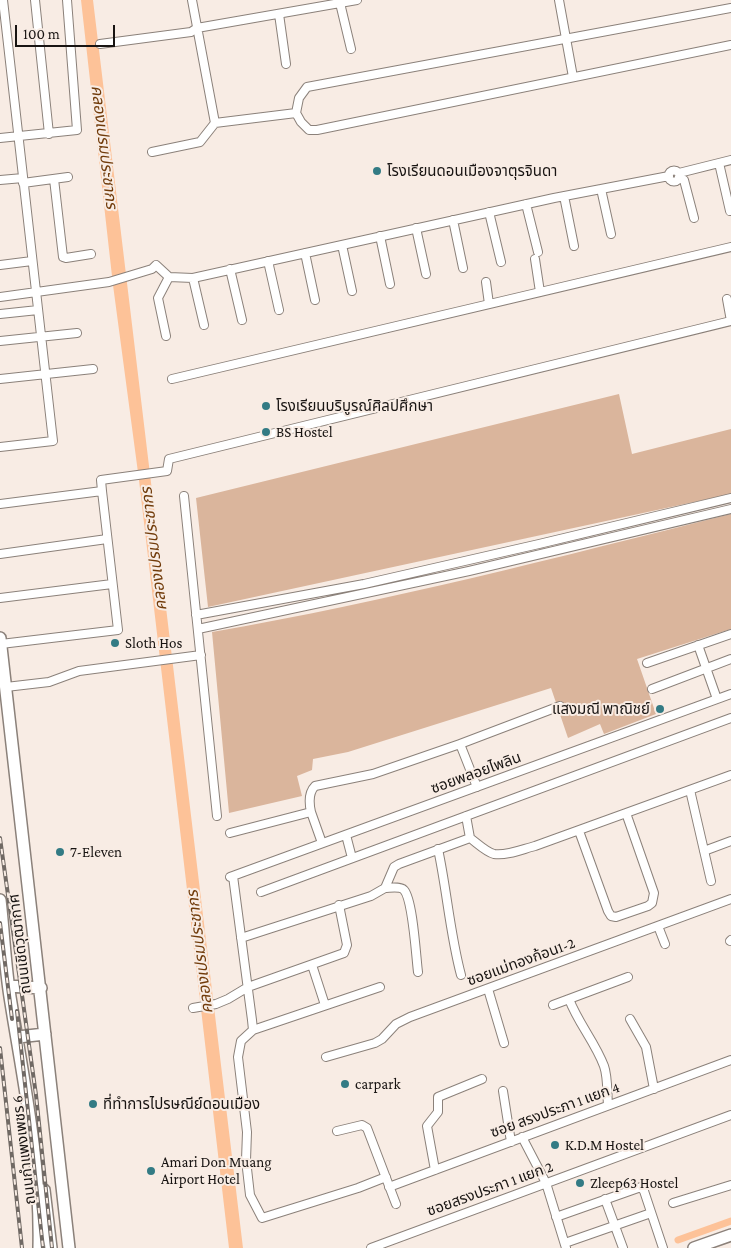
<!DOCTYPE html>
<html>
<head>
<meta charset="utf-8">
<style>
	body { margin:0 }
	#map { position:relative; width:731px; height:1248px; overflow:hidden; background:#f8ece4; font-family:"Crimson Pro",serif }
	canvas { display:block }
	.scale { position:absolute; left:15px; top:25px; width:100px; height:22px; box-sizing:border-box; border:2px solid #181412; border-top:0; padding-left:6px; font-size:15px; line-height:18px; white-space:nowrap; color:#181412; -webkit-text-stroke:4px #f8ece4; paint-order:stroke }
</style>
</head>
<body>
<div id="map">
<canvas width="731" height="1248"></canvas>
<div class="scale">100 m</div>
</div>
<script>
const context = document.querySelector('canvas').getContext('2d');
context.lineJoin = 'round';
function fill(path, color) {
  context.fillStyle = color;
  context.fill(path, 'evenodd');
}
function stroke(path, color, width, dash) {
  context.strokeStyle = color;
  context.lineWidth = width;
  context.lineCap = dash ? 'butt' : 'round';
  context.setLineDash(dash || []);
  context.stroke(path);
}
function write(font, color, halo, rows, align = 'center') {
  context.font = font + ' "Crimson Pro","Noto Sans Thai",serif';
  context.lineWidth = 4;
  context.setLineDash([]);
  context.textBaseline = 'middle';
  context.strokeStyle = halo;
  context.fillStyle = color;
  for (const [text, x, y, turn = 0] of rows) {
    context.save();
    context.translate(x, y);
    context.rotate((+turn || 0) * Math.PI / 180);
    context.textAlign = isNaN(turn) ? turn : align;
    if (halo) context.strokeText(text, 0, 0);
    context.fillText(text, 0, 0);
    context.restore();
  }
}
fill(new Path2D(`
	M 619,394 L 632,454 L 731,429 L 731,494 L 208,607 L 196,498 Z
	M 731,514 L 731,629 L 637,659 L 656,714 L 604,734 L 600,724 L 568,738 L 551,688 L 348,752 L 313,759 L 312,770 L 297,776 L 302,796 L 229,813 L 212,632 C 386,602 559,557 731,514 Z`), '#dab59c');
fill(new Path2D(`
	M 81,0 L 93,0 L 243,1248 L 229,1248 L 139,480 L 113,285 Z`), '#fdc298');
stroke(new Path2D(`
	M 678,1240 L 731,1221`), '#fdc298', 7);
const street = new Path2D(`
	M 35,0 L 49,134
	M 192,0 L 215,123
	M 559,0 L 573,77
	M 340,3 L 351,49
	M 731,8 L 307,87 L 299,98 L 296,113 L 301,122 L 309,130 L 317,130 L 731,45
	M 279,14 L 286,64
	M 100,44 L 191,32 L 197,28 L 357,0
	M 0,138 L 77,130 L 67,0
	M 152,152 L 200,142 L 215,123 L 296,113
	M 719,163 L 730,211
	M668.5 176a5.5 5.5 0 1 1 11 0a5.5 5.5 0 1 1-11 0Z
	M 679,173 L 731,160
	M 679,177 L 684,180 L 694,218
	M 54,179 L 63,257 L 66,258 L 91,254
	M 0,180 L 23,178
	M 23,183 L 68,177
	M 601,189 L 611,234
	M 564,196 L 574,246
	M 526,204 L 538,252
	M 489,212 L 501,262
	M 453,220 L 463,268
	M 416,228 L 426,274
	M 380,236 L 390,284
	M 342,245 L 352,291
	M 305,253 L 315,300
	M 535,259 L 540,292
	M 268,261 L 279,310
	M 0,265 L 32,261
	M 230,269 L 242,320
	M 193,278 L 204,325
	M 486,282 L 489,304
	M 0,297 L 109,282 L 152,269 L 156,265 L 169,277 L 193,278 L 554,198 L 669,176
	M 727,299 L 731,321
	M 0,314 L 38,310
	M 166,336 L 158,298 L 169,277
	M 0,341 L 77,333
	M 0,379 L 93,369
	M 172,379 L 731,247
	M 0,447 L 53,441 L 3,0
	M 102,491 L 101,480 L 167,471 L 169,459 L 731,321
	M 184,496 L 217,816
	M 0,504 L 102,491 L 118,630 L 1,644
	M 0,554 L 107,539
	M 0,598 L 112,584
	M 196,615 L 364,584 L 539,544 L 731,498
	M 198,629 L 469,571 L 731,509
	M 698,645 L 717,699
	M 647,663 L 731,634
	M 6,687 L 49,682 L 79,671 L 201,655
	M 652,689 L 731,659
	M 460,744 L 477,787
	M 690,790 L 711,881
	M 311,812 L 322,843
	M 466,816 L 470,838
	M 579,831 L 608,911 L 611,916 L 616,917 L 648,906 L 652,903 L 654,893 L 626,813
	M 230,833 L 311,812 C 309,803 309,792 315,786 L 373,774 L 460,744 L 560,706
	M 346,835 L 352,858
	M 438,849 C 447,891 450,934 461,975
	M 704,851 L 731,841
	M 233,876 L 252,1020 L 253,1030 L 241,1041 L 238,1057 L 247,1132 L 246,1160 L 250,1195 L 262,1218 L 358,1188 L 386,1177
	M 230,877 L 731,694
	M 385,888 C 390,888 400,886 404,890 C 413,900 416,957 418,972
	M 261,892 L 731,718
	M 658,926 L 665,944
	M 241,938 L 371,896 L 385,888 L 394,867 L 399,864 L 470,838 C 477,843 486,852 494,854 C 507,856 523,849 535,846 L 731,775
	M 730,941 L 731,940
	M 312,965 L 325,1005
	M 488,989 L 504,1043
	M 569,999 C 578,1023 595,1042 604,1066 C 608,1077 607,1093 608,1105
	M 553,1005 L 628,977
	M 193,1008 L 216,1004 L 228,999 L 248,987 L 344,953 L 347,945 L 339,905
	M 630,1019 L 646,1047 L 654,1089
	M 253,1030 L 380,987
	M 326,1057 L 375,1043 L 382,1039 L 396,1024 L 410,1017 L 731,899
	M 503,1091 L 511,1142
	M 337,1131 L 362,1125 L 367,1128 L 396,1204
	M 522,1137 L 546,1183 L 566,1248
	M 435,1170 L 427,1126 L 438,1112 L 438,1097 L 482,1079
	M 389,1187 L 731,1060
	M 605,1199 L 623,1248
	M 673,1203 L 731,1185
	M 556,1217 L 641,1187 L 644,1191 L 663,1248
	M 565,1243 L 651,1213
	M 371,1248 L 731,1115`);
const secondary = new Path2D(`
	M 0,638 L 69,1248
	M 0,900 C 4,934 5,969 11,1003 C 24,1084 41,1165 39,1248
	M 9,986 L 41,988
	M 18,1037 L 45,1034
	M 44,1190 L 51,1248
	M 694,1248 L 731,1235`);
stroke(street, '#8b817a', 10);
stroke(secondary, '#8b817a', 14);
stroke(street, '#fff', 8);
stroke(secondary, '#fff', 11);
const rail = new Path2D(`
	M 0,838 L 36,1095 L 52,1248
	M 0,923 L 12,1019
	M 17,1011 L 43,1248
	M 0,1048 L 22,1248`);
stroke(rail, '#706964', 4);
stroke(rail, '#f8ece4', 2, [5.5]);
for (const [x, y, r, color] of [
	[377,171,5,"#337b84"],
	[266,406,5,"#337b84"],
	[266,432,5,"#337b84"],
	[115,643,5,"#337b84"],
	[660,709,5,"#337b84"],
	[60,852,5,"#337b84"],
	[345,1084,5,"#337b84"],
	[93,1104,5,"#337b84"],
	[555,1145,5,"#337b84"],
	[151,1171,5,"#337b84"],
	[580,1183,5,"#337b84"]
]) {
  const dot = new Path2D();
  dot.arc(x, y, r, 0, 2 * Math.PI);
  context.fillStyle = color;
  context.fill(dot);
  stroke(dot, '#f8ece4', 2);
}
write('15px', '#181412', '#f8ece4', [
	["โรงเรียนดอนเมืองจาตุรจินดา",387,171],
	["โรงเรียนบริบูรณ์ศิลปศึกษา",276,406],
	["BS Hostel",276,432],
	["Sloth Hos",125,643],
	["แสงมณี พาณิชย์",650,709,"right"],
	["7-Eleven",70,852],
	["carpark",355,1084],
	["ที่ทำการไปรษณีย์ดอนเมือง",103,1104],
	["K.D.M Hostel",565,1145],
	["Amari Don Muang",161,1162],
	["Airport Hotel",161,1179],
	["Zleep63 Hostel",590,1183]
], 'left');
write('15px', '#181412', '#f8ece4', [
	["ซอยพลอยไพลิน",476,773,-20],
	["ถนนเชิดวุฒากาศ",20,944,-97],
	["ซอยแม่ทองก้อน1-2",521,962,-20],
	["ซอย สรงประภา 1 แยก 4",555,1110,-20],
	["ถนนกำแพงเพชร 6",24,1150,-97],
	["ซอยสรงประภา 1 แยก 2",490,1189,-20]
]);
write('italic 16px', '#713b0a', '#f8ece4', [
	["คลองเปรมประชากร",104,147,83],
	["คลองเปรมประชากร",154,549,-97],
	["คลองเปรมประชากร",200,952,-97]
]);
</script>
</body>
</html>
